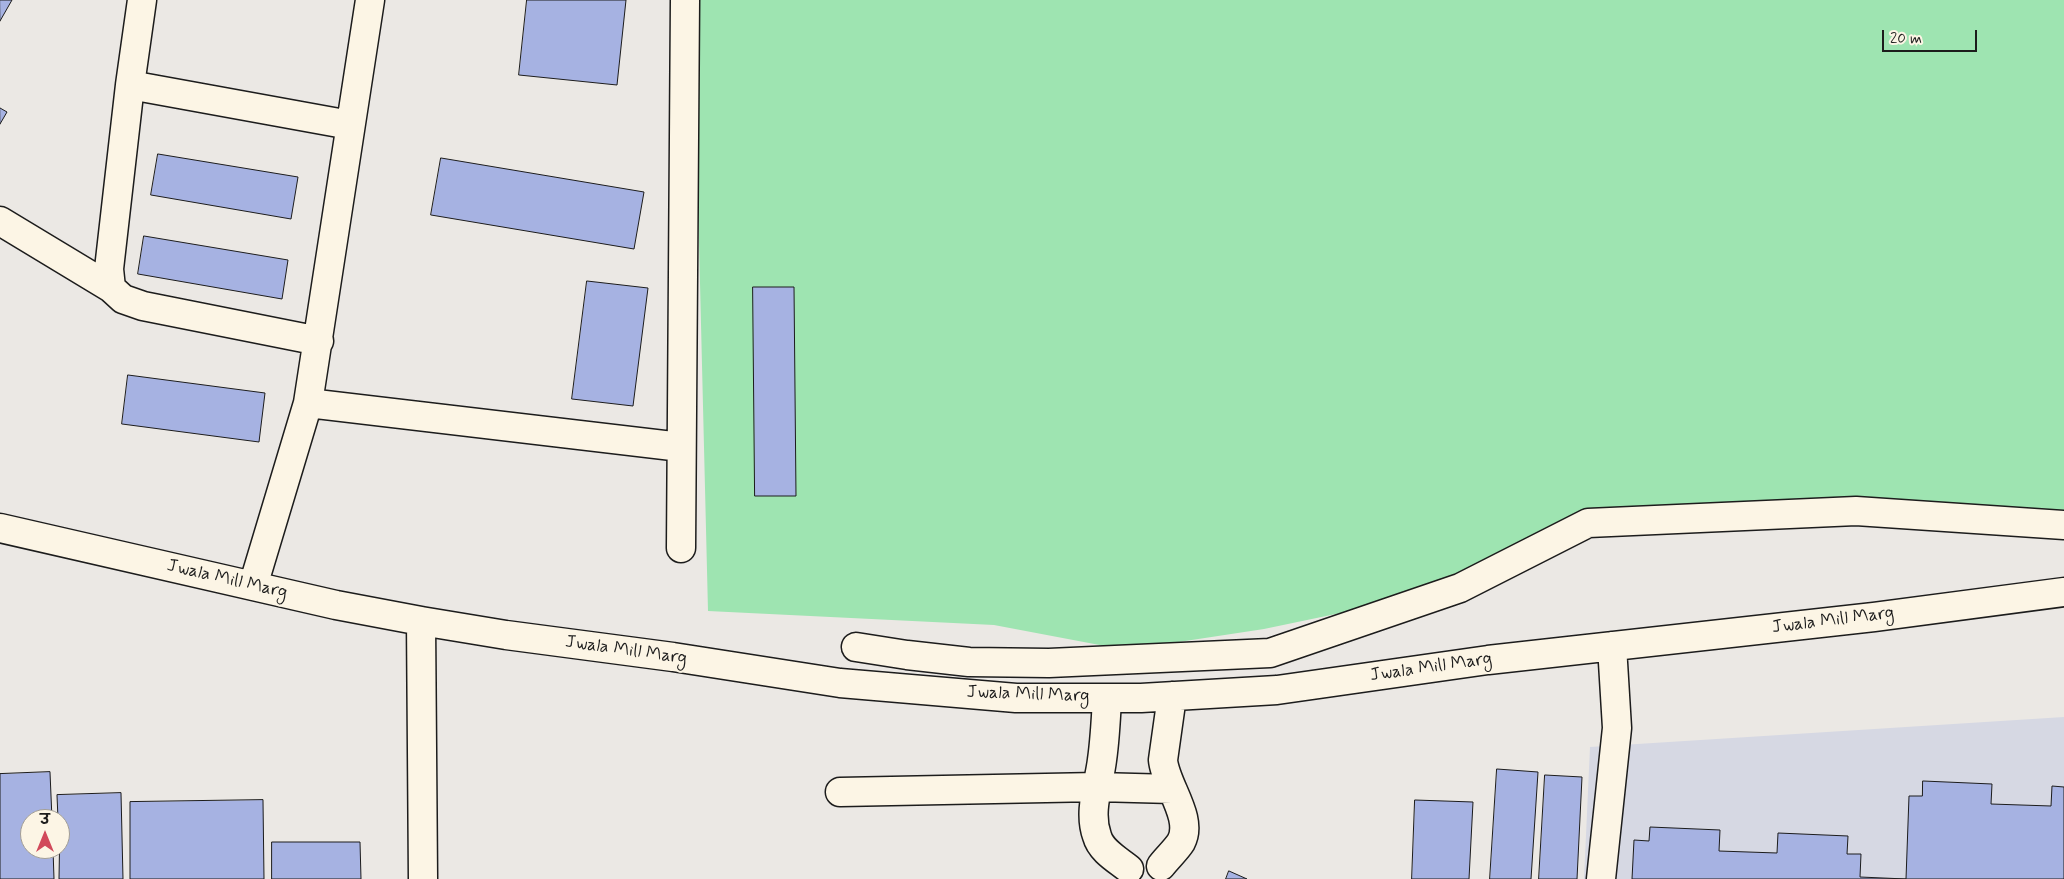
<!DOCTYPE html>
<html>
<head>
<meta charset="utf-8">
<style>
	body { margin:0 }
	#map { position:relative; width:2064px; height:879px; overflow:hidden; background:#ebe8e4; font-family:Mynerve,"Playpen Sans Deva",sans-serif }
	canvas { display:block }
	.north { position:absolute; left:20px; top:809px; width:50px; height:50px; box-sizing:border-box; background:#fcf5e5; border:1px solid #a29e95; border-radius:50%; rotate:0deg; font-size:14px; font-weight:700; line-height:20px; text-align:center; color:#1c1c1c }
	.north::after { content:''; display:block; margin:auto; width:18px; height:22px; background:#d1495b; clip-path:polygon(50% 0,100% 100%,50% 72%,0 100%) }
	.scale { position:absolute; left:1882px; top:30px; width:95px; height:22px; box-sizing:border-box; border:2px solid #1c1c1c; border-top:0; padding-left:6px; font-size:15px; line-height:18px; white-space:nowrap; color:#1c1c1c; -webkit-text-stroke:4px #fcf5e5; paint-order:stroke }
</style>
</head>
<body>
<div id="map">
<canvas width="2064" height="879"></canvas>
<div class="north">उ</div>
<div class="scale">20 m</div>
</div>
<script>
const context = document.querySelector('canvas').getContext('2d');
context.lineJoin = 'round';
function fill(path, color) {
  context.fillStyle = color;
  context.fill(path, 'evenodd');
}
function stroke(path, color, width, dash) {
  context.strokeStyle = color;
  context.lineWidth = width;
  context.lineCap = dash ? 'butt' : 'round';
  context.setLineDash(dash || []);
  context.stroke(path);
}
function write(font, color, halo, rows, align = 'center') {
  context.font = font + ' Mynerve,sans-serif';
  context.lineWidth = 4;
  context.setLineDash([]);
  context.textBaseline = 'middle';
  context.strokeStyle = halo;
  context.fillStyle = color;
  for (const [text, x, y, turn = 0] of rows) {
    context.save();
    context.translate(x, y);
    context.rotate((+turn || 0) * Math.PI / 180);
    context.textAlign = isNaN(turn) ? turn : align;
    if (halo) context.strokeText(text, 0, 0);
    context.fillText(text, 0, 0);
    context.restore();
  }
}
fill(new Path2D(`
	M 2064,717 L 2064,879 L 1584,879 L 1590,747 Z`), '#d6d8e3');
fill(new Path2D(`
	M 697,0 L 2064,0 L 2064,525 L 1588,523 L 1460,588 L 1264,629 L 1126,650 L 994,625 L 708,611 L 697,160 Z`), '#9ee4b1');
const building = new Path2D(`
	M 0,0 L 12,0 L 0,21 Z
	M 527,0 L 626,0 L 617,85 L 519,75 Z
	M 0,108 L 7,112 L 0,124 Z
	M 158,154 L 298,177 L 291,219 L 151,195 Z
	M 441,158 L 644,192 L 634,249 L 431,215 Z
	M 144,236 L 288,260 L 282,299 L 138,274 Z
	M 587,281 L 648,288 L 633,406 L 572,399 Z
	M 753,287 L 794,287 L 796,496 L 755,496 Z
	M 128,375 L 265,393 L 259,442 L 122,424 Z
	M 1497,769 L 1538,772 L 1531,879 L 1490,879 Z
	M 50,772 L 52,819 L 30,819 L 30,849 L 53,849 L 54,879 L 0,879 L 0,774 Z
	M 1545,775 L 1582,777 L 1577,879 L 1539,879 Z
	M 1923,781 L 1992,784 L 1991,804 L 2051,806 L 2052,786 L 2064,787 L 2064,879 L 1632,879 L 1634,840 L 1649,841 L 1650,827 L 1720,830 L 1719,851 L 1777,853 L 1778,833 L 1848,836 L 1847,854 L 1861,854 L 1860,877 L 1906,879 L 1909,796 L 1922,796 Z
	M 121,793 L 123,879 L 59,879 L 60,819 L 58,819 L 57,795 Z
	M 263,800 L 264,879 L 130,879 L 130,802 Z
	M 1415,800 L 1473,802 L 1469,879 L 1412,879 Z
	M 272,842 L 360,842 L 361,879 L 272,879 Z
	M 1229,871 L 1247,879 L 1226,879 Z`);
fill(building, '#a6b2e2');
stroke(building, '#1c1c1c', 1);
const minor = new Path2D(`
	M 142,0 L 130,85 L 109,269 L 111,288 L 123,299 L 143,306 L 319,341
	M 130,85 L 350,125
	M 0,221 L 111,288
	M 308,403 L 681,447
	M 0,528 L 336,605 L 421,621 L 506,635 L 673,657 L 840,683 L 1016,698 L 1141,698 L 1277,690 L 1488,660 L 1874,617 L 2064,592
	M 681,548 L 685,0
	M 253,586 L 308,403 L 370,0
	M 421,621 L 423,879
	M 856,647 L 907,655 L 969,662 L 1049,663 L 1270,653 L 1460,588 L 1588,523 L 1856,511 L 2064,525
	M 1107,698 C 1106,718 1105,739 1102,760 C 1099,785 1088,811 1097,836 C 1101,851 1118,860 1129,869
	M 840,792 L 1097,787 L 1172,789
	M 1161,866 C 1167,858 1176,850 1181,842 C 1194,818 1165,785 1163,760 L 1172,696
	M 1601,879 L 1617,728 L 1612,646`);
stroke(minor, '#1c1c1c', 31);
stroke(minor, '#fcf5e5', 28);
write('18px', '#1c1c1c', '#fcf5e5', [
	["Jwala Mill Marg",227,580,13],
	["Jwala Mill Marg",1833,621,-7],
	["Jwala Mill Marg",626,651,8],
	["Jwala Mill Marg",1431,668,-8],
	["Jwala Mill Marg",1028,695,2]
]);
</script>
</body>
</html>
